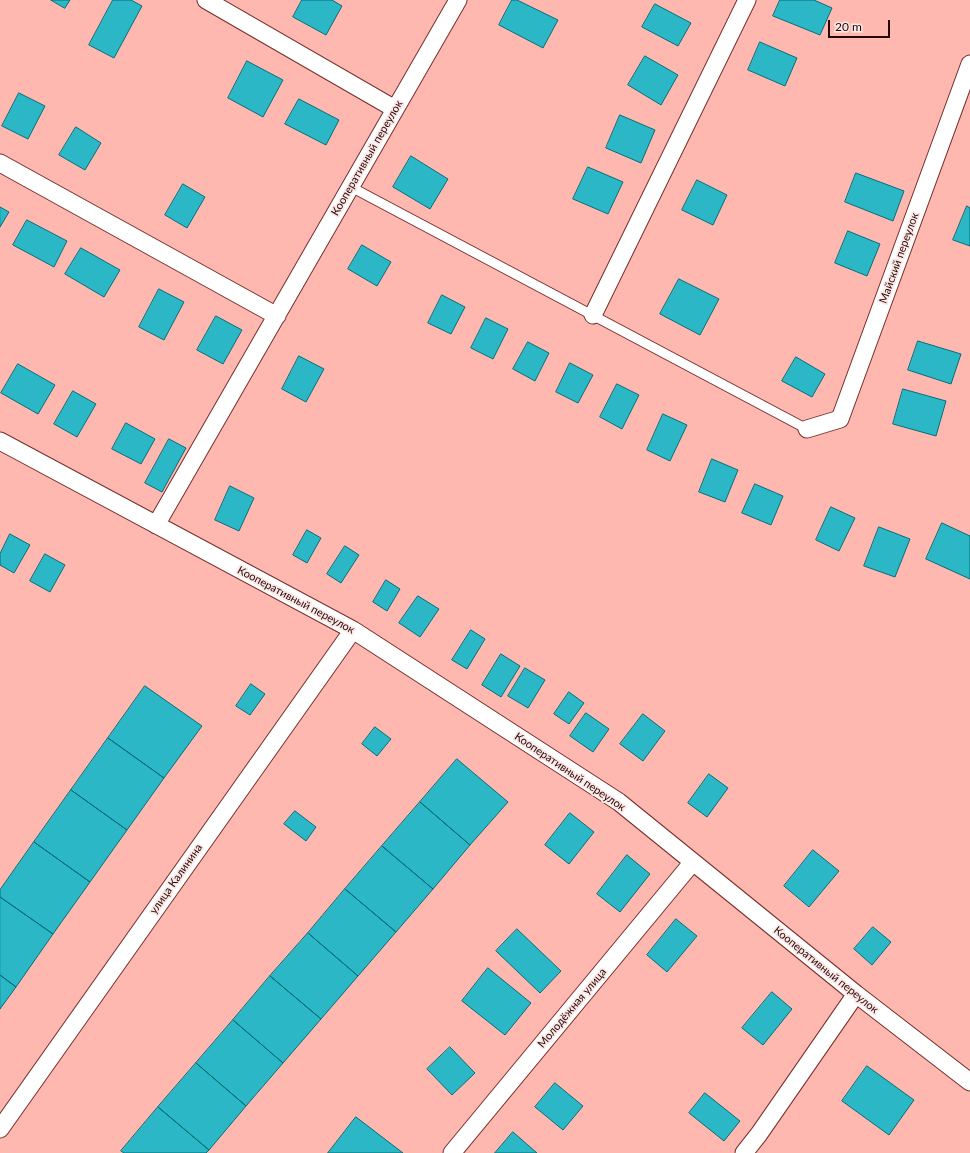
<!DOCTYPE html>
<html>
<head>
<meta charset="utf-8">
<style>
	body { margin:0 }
	#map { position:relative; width:970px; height:1153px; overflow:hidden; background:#ffb8b0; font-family:Lato,sans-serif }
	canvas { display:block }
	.scale { position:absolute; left:828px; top:20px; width:62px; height:18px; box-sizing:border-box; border:2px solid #250706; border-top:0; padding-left:5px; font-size:12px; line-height:14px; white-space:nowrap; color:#250706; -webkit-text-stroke:3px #fbe8e6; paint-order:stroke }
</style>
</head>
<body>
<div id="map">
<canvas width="970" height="1153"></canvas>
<div class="scale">20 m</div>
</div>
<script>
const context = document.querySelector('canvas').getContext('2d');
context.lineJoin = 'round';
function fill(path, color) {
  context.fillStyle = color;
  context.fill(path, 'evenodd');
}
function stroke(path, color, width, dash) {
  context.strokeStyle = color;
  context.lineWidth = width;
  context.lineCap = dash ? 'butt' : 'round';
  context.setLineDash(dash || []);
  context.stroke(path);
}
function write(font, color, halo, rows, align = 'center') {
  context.font = font + ' Lato,sans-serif';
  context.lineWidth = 3.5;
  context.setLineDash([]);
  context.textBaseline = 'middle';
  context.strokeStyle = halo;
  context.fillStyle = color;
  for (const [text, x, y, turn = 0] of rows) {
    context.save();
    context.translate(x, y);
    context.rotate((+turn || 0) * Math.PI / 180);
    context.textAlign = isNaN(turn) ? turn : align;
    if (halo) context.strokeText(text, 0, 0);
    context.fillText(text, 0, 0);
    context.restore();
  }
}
const building = new Path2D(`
	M 51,0 L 70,0 L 65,8 Z
	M 113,0 L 131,0 L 142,6 L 114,58 L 89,45 Z
	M 302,0 L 332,0 L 342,6 L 326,35 L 293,17 Z
	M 512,0 L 517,0 L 558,20 L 543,48 L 499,25 Z
	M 780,0 L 814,0 L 832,8 L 820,35 L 773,16 Z
	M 655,4 L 691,23 L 678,46 L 642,27 Z
	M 760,42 L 797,58 L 785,86 L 748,70 Z
	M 645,56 L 678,75 L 661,105 L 628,85 Z
	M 247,61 L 283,80 L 263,117 L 228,98 Z
	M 19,93 L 45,106 L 28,139 L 2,126 Z
	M 299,99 L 339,120 L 326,145 L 285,124 Z
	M 620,115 L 655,130 L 641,163 L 606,148 Z
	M 76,127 L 101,143 L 85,170 L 59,155 Z
	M 411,156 L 448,179 L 430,209 L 393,187 Z
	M 588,167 L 623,182 L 608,214 L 573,199 Z
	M 856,173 L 904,191 L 893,221 L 845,202 Z
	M 697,180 L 727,195 L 713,225 L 682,210 Z
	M 183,184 L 205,197 L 187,228 L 165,215 Z
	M 967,206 L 970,208 L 970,246 L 953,240 Z
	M 0,207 L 9,212 L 0,227 Z
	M 27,220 L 67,241 L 54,267 L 13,245 Z
	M 848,231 L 880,244 L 867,276 L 835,263 Z
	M 362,245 L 391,262 L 377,286 L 348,269 Z
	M 81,248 L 120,270 L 104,297 L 65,274 Z
	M 679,279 L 719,299 L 700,335 L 660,314 Z
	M 159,289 L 184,302 L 164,340 L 139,327 Z
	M 442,295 L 465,307 L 451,334 L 428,323 Z
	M 216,316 L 242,330 L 223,364 L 197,350 Z
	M 486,318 L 508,329 L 493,359 L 471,348 Z
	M 918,341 L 961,354 L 951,384 L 908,370 Z
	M 528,342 L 549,353 L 535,381 L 513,369 Z
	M 299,356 L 324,369 L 306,402 L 282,389 Z
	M 796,357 L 825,374 L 812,397 L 782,381 Z
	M 570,363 L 593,375 L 578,403 L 556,392 Z
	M 18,364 L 55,385 L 38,414 L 1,393 Z
	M 617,384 L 639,395 L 622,429 L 600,417 Z
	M 903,389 L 946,401 L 936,436 L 893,424 Z
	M 73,391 L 96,404 L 77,437 L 54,424 Z
	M 663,414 L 687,425 L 670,461 L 647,450 Z
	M 126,423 L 155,439 L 141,464 L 112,449 Z
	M 169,439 L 186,448 L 162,492 L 145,483 Z
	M 712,459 L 738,470 L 725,502 L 699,492 Z
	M 755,484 L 783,496 L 771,525 L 742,513 Z
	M 230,486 L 254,498 L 239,531 L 215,520 Z
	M 831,507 L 855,518 L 839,551 L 816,540 Z
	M 942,523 L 970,536 L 970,579 L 926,559 Z
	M 879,527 L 910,539 L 895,577 L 864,566 Z
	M 307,530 L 321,538 L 307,563 L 293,555 Z
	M 10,534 L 30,545 L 14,573 L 0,565 L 0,554 Z
	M 345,546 L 359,555 L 341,583 L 327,574 Z
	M 45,554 L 65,565 L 50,592 L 30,581 Z
	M 386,580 L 400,589 L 387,611 L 373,602 Z
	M 418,596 L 439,609 L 420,637 L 399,623 Z
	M 471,630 L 485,639 L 467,669 L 452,660 Z
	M 501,654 L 520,666 L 501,697 L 482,685 Z
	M 525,668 L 545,680 L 528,708 L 508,696 Z
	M 251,684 L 265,694 L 250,715 L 236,706 Z
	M 145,686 L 202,726 L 164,778 L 108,738 Z
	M 569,692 L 584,703 L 569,724 L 554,714 Z
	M 586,713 L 609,729 L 593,752 L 570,736 Z
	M 643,714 L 665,731 L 643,761 L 620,744 Z
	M 375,727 L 391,739 L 377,756 L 362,744 Z
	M 108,738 L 164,778 L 127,830 L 71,790 Z
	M 457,759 L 508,802 L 470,845 L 420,802 Z
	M 709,774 L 728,788 L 707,817 L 688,803 Z
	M 71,790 L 127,830 L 90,882 L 34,842 Z
	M 420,802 L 470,845 L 433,889 L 382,846 Z
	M 295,811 L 316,827 L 306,841 L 284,824 Z
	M 570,813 L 594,832 L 569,864 L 545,845 Z
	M 34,842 L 90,882 L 53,934 L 0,897 L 0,890 Z
	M 382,846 L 433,889 L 396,932 L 345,889 Z
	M 813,850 L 839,871 L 809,907 L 784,886 Z
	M 627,855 L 650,874 L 620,912 L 597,894 Z
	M 345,889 L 396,932 L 358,976 L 308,933 Z
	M 0,897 L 53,934 L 16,987 L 0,975 Z
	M 676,919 L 697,936 L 667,972 L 647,955 Z
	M 873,927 L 891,942 L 872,965 L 854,949 Z
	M 517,929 L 561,971 L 540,993 L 496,951 Z
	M 308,933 L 358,976 L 321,1019 L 270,976 Z
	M 488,968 L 531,1003 L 505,1035 L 462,1001 Z
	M 0,975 L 16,987 L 0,1009 Z
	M 270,976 L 321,1019 L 283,1063 L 233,1020 Z
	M 772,992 L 792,1009 L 763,1045 L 742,1028 Z
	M 233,1020 L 283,1063 L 246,1106 L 196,1063 Z
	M 450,1047 L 475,1073 L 452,1095 L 427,1069 Z
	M 196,1063 L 246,1106 L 209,1150 L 158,1107 Z
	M 867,1066 L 914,1100 L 889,1135 L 842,1101 Z
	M 555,1083 L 583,1106 L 563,1130 L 535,1107 Z
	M 705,1093 L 740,1121 L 724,1141 L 689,1113 Z
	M 158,1107 L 209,1150 L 206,1153 L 124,1153 L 121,1151 Z
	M 356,1117 L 403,1153 L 328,1153 Z
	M 513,1132 L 537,1153 L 495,1153 Z`);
fill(building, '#2bb7c5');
stroke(building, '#026f79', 1);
const lane = new Path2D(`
	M 351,187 L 807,429`);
const street = new Path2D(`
	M 206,0 L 395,109
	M 0,163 L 277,316
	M 593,315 L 747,0
	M 807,429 L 840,419 L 970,64
	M 0,441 L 353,630 L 619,802 L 856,994 L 970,1082
	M 156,525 L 458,0
	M 0,1129 L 353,630
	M 452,1153 L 692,863
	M 744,1153 L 759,1134 L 856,994`);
stroke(lane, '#782e2b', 11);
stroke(street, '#782e2b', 19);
stroke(lane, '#fff', 9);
stroke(street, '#fff', 17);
write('11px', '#250706', '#fbe8e6', [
	["Кооперативный переулок",367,158,-60],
	["Майский переулок",899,258,-70],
	["Кооперативный переулок",296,600,28],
	["Кооперативный переулок",570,772,34],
	["улица Калинина",176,879,-55],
	["Кооперативный переулок",826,970,39],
	["Молодёжная улица",572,1008,-50]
]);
</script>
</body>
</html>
